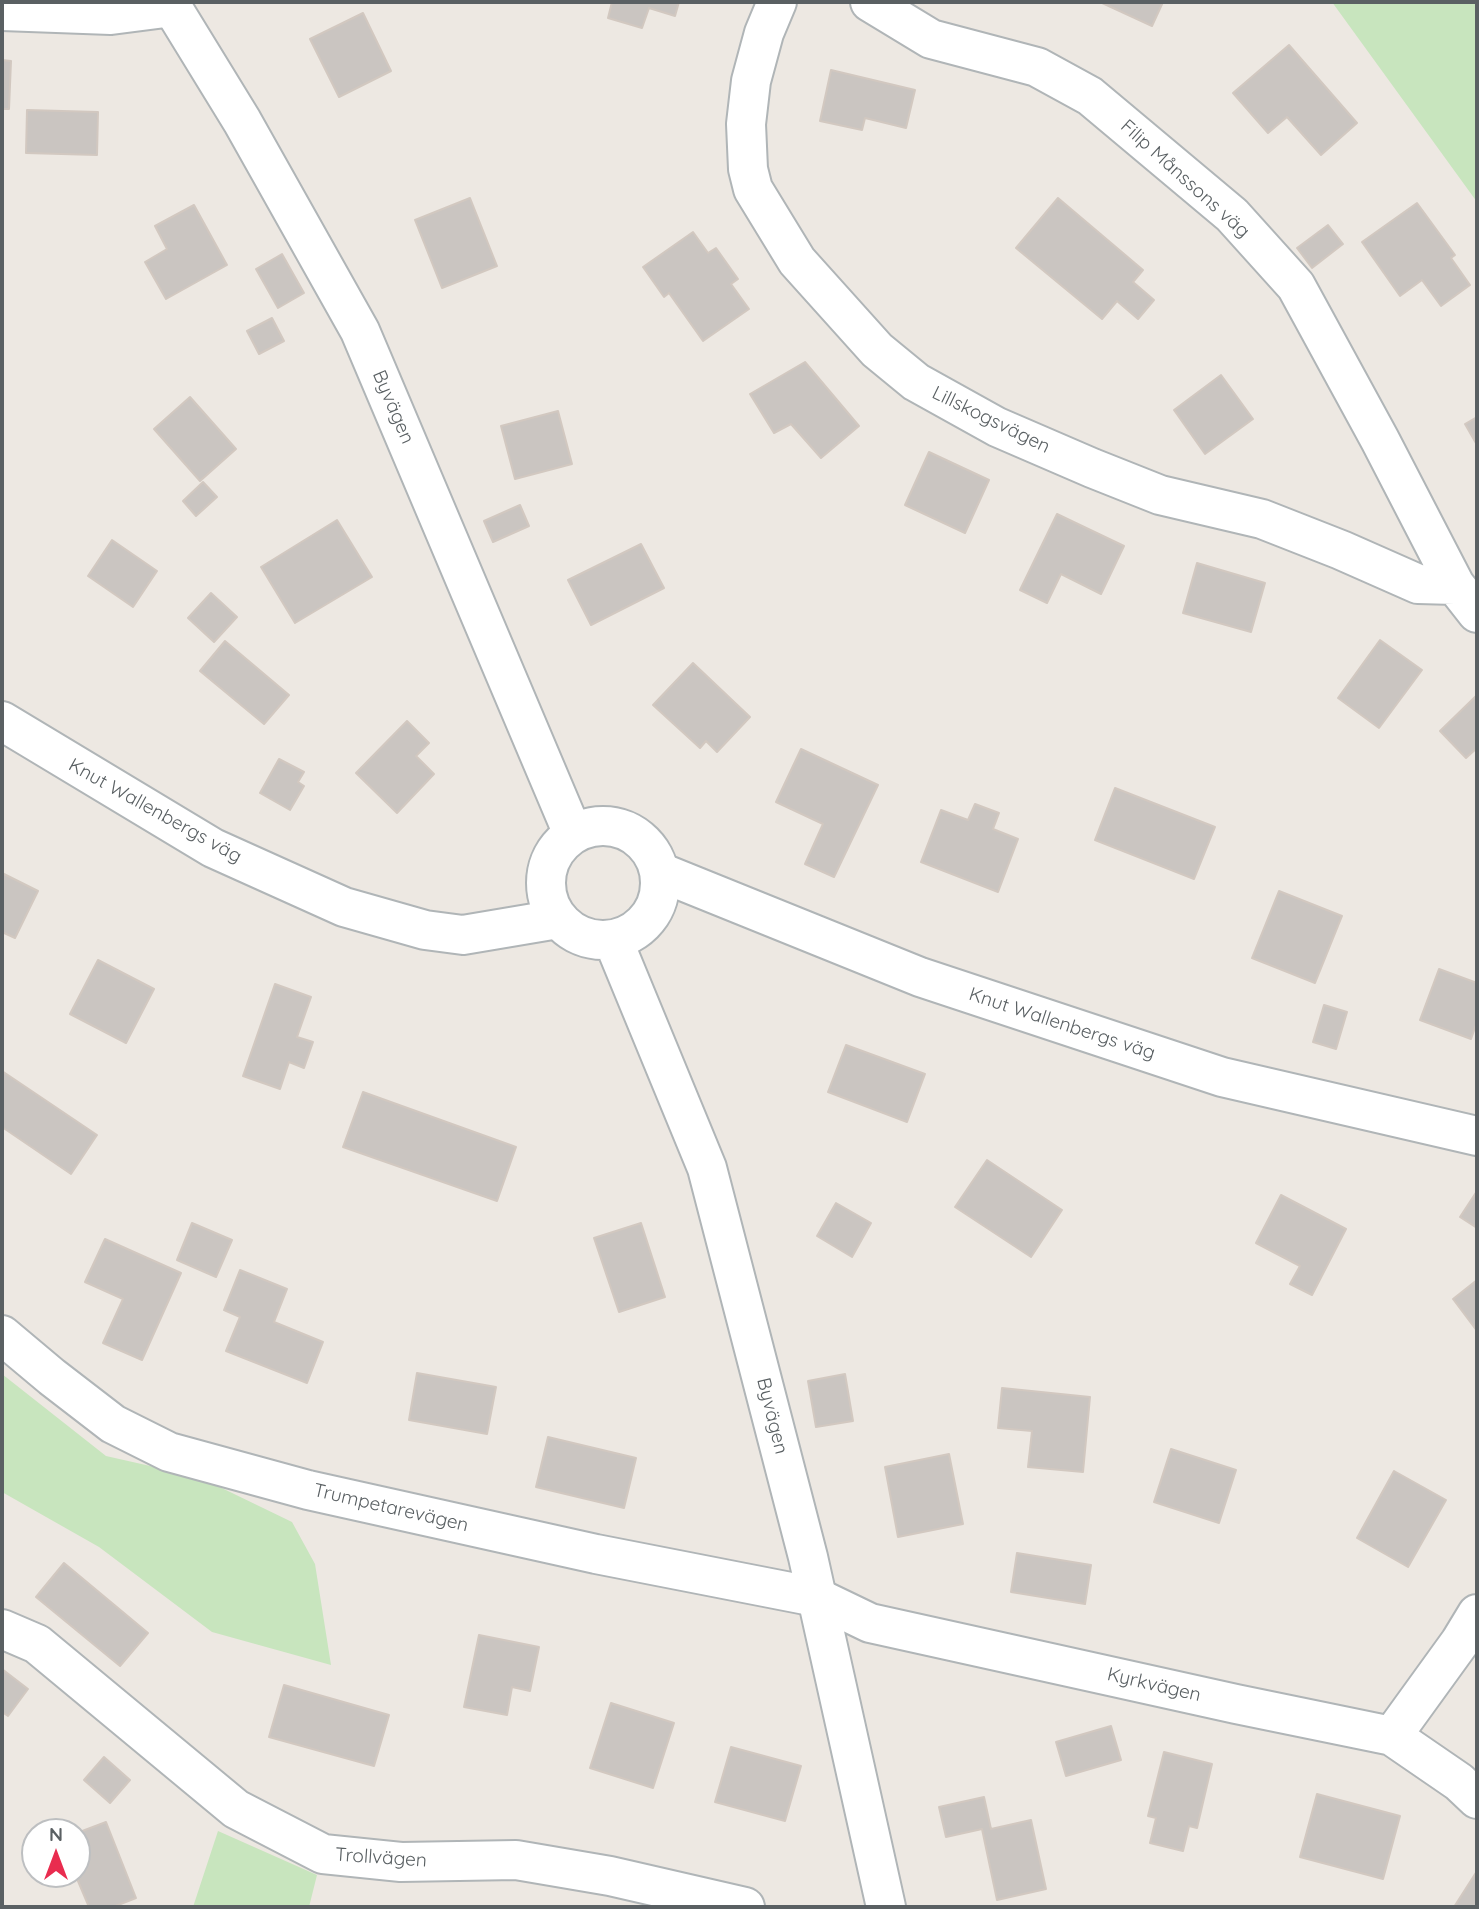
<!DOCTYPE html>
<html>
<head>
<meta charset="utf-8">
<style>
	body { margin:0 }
	#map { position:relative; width:1479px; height:1909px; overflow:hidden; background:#ede8e2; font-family:Quicksand,sans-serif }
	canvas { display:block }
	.frame { position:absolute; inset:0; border:4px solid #5a6063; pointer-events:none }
	.north { position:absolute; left:21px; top:1818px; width:70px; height:70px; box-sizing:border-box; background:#fff; border:2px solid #bdbfc1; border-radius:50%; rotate:0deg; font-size:19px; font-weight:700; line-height:28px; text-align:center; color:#5a6063 }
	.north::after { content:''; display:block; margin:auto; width:24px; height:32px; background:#e92c4f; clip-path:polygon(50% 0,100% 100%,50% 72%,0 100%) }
</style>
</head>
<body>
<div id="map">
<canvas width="1479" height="1909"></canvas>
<div class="frame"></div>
<div class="north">N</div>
</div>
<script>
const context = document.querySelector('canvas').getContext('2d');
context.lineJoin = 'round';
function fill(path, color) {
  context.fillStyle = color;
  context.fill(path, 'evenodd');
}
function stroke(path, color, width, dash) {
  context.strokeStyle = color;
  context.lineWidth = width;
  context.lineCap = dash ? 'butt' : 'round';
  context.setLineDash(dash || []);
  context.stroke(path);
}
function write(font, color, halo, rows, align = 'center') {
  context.font = font + ' Quicksand,sans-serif';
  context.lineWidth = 5;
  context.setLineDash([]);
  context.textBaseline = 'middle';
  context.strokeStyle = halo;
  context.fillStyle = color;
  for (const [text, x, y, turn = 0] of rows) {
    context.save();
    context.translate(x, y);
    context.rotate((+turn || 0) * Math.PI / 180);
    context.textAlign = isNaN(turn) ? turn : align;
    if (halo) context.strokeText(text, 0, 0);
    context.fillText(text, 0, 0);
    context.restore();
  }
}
fill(new Path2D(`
	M 1332,2 L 1477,2 L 1477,202 Z
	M 2,1374 L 106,1456 L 199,1477 L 292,1522 L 315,1564 L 331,1665 L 212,1632 L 99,1547 L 2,1492 Z
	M 218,1831 L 317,1875 L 309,1907 L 193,1907 Z`), '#c8e5be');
const building = new Path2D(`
	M 612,2 L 679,2 L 675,16 L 649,8 L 642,28 L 608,18 Z
	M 1100,2 L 1163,2 L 1152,26 Z
	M 363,13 L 391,71 L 339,97 L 310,39 Z
	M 1289,45 L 1357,123 L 1321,155 L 1287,117 L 1268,133 L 1233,93 Z
	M 2,60 L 11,61 L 9,109 L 2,109 Z
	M 831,70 L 915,90 L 906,128 L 865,118 L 862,130 L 820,121 Z
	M 27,110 L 98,112 L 97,155 L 26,153 Z
	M 470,198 L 497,266 L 442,288 L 415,220 Z
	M 1058,198 L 1143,270 L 1133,282 L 1154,300 L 1138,319 L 1117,301 L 1102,319 L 1016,248 Z
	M 1417,203 L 1455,255 L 1451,258 L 1470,285 L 1441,306 L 1422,280 L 1400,296 L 1362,242 Z
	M 194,205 L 227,265 L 166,299 L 145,262 L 167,249 L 155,226 Z
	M 1328,225 L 1343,244 L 1312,268 L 1297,248 Z
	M 693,232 L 708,253 L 716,248 L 738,279 L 731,284 L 749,309 L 703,341 L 669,293 L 664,297 L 643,267 Z
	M 282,254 L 304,293 L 278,308 L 256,269 Z
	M 272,318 L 284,341 L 259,354 L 247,331 Z
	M 805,362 L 859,426 L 821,458 L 791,424 L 774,433 L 750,394 Z
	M 1221,375 L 1253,419 L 1205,454 L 1174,410 Z
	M 190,397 L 236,449 L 200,481 L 154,429 Z
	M 558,411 L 572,464 L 515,479 L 501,426 Z
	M 1477,417 L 1477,445 L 1465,424 Z
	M 929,452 L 989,480 L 965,533 L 905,505 Z
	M 203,482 L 217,497 L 196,516 L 183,501 Z
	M 520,505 L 529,526 L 493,542 L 484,521 Z
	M 1057,514 L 1124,546 L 1101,594 L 1061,574 L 1047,603 L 1020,590 Z
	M 337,520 L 372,577 L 295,623 L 261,567 Z
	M 112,540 L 157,571 L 133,607 L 88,576 Z
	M 641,544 L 664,588 L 591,625 L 568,580 Z
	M 1197,563 L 1265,583 L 1251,632 L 1183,613 Z
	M 211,593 L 237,617 L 214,642 L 188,618 Z
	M 1380,640 L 1422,670 L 1379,728 L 1338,698 Z
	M 225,641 L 289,695 L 264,724 L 200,671 Z
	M 693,663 L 750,717 L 717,752 L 706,741 L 700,748 L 653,705 Z
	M 1476,696 L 1477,748 L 1466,758 L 1440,731 Z
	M 407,721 L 429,743 L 416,756 L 434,774 L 397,813 L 356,773 Z
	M 801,749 L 878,785 L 834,877 L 805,864 L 823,824 L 776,802 Z
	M 279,759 L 304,772 L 298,782 L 304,786 L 290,810 L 260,793 Z
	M 1115,788 L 1215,827 L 1194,879 L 1095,840 Z
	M 975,804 L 999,813 L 993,829 L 1018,839 L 998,892 L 921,862 L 941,810 L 968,820 Z
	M 2,873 L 38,891 L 15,938 L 2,932 Z
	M 1279,891 L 1342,916 L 1315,983 L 1252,958 Z
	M 98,960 L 154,989 L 126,1043 L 70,1014 Z
	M 1439,969 L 1477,983 L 1477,1022 L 1471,1039 L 1420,1020 Z
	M 275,984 L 311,997 L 297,1037 L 313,1042 L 304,1068 L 289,1062 L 280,1089 L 243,1076 Z
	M 1324,1005 L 1347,1012 L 1336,1049 L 1313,1042 Z
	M 846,1045 L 925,1074 L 907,1122 L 828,1092 Z
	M 2,1071 L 97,1135 L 71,1174 L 2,1127 Z
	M 363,1092 L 516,1147 L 497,1201 L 343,1147 Z
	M 987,1160 L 1062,1210 L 1031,1257 L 955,1207 Z
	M 1477,1191 L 1477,1228 L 1460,1217 Z
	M 1281,1195 L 1346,1229 L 1312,1295 L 1290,1284 L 1300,1266 L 1256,1243 Z
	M 836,1203 L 871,1223 L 852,1257 L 817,1236 Z
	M 192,1223 L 232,1240 L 216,1277 L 177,1260 Z
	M 641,1223 L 665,1297 L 619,1312 L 594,1238 Z
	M 105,1239 L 181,1273 L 142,1360 L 103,1343 L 123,1299 L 85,1282 Z
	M 240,1270 L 287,1289 L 274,1322 L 323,1342 L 307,1383 L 226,1351 L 240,1317 L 224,1310 Z
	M 1477,1280 L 1477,1331 L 1453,1299 Z
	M 417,1373 L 496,1387 L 487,1434 L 409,1420 Z
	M 845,1374 L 853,1421 L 816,1427 L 808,1381 Z
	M 1002,1388 L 1090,1397 L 1083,1472 L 1028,1467 L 1032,1431 L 998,1428 Z
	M 548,1437 L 636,1458 L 624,1508 L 536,1487 Z
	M 1171,1449 L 1236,1470 L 1219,1523 L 1154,1502 Z
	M 949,1454 L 963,1524 L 898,1537 L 885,1467 Z
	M 1394,1471 L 1446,1500 L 1408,1567 L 1357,1538 Z
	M 1017,1553 L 1091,1565 L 1085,1604 L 1011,1592 Z
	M 64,1563 L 148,1633 L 120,1666 L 36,1597 Z
	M 479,1635 L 539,1647 L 530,1691 L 512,1687 L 507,1715 L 464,1707 Z
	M 2,1669 L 28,1689 L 8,1716 L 2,1712 Z
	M 284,1685 L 389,1715 L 374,1766 L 269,1737 Z
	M 611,1703 L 674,1723 L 653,1788 L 590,1768 Z
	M 1111,1726 L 1121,1760 L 1066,1776 L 1056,1742 Z
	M 731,1747 L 801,1766 L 785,1821 L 715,1802 Z
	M 1164,1752 L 1212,1764 L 1197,1828 L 1189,1826 L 1183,1851 L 1150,1843 L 1156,1818 L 1148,1816 Z
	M 104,1757 L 130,1780 L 110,1803 L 84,1780 Z
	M 1317,1794 L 1400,1816 L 1383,1879 L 1300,1857 Z
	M 984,1797 L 991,1829 L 1031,1820 L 1046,1889 L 997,1900 L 982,1829 L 946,1837 L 939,1807 Z
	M 106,1822 L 136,1898 L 113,1907 L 89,1907 L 75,1874 L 77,1874 L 77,1833 Z
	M 1477,1871 L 1477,1907 L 1454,1907 Z`);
fill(building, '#cac5c1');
stroke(building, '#d2c8c0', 2);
const minor = new Path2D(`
	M 777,2 L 764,33 L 751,81 L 746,124 L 748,169 L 753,189 L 797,261 L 877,350 L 916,382 L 997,427 L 1092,468 L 1160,495 L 1262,519 L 1341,550 L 1418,584 L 1455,585 L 1477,613
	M 870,2 L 931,39 L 1037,67 L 1090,96 L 1232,215 L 1296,286 L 1380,440 L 1455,585
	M 2,11 L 111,15 L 173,7
	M 2,721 L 213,848 L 344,907 L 425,930 L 463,935 L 558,919
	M 660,872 L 920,977 L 1222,1077 L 1477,1136
	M 2,1335 L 52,1377 L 113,1424 L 169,1452 L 308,1490 L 596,1554 L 816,1597 L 870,1623 L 1236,1704 L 1392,1736 L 1459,1782 L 1477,1799
	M 2,1629 L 37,1644 L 236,1809 L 323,1854 L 401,1862 L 516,1860 L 610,1876 L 745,1907
	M 1392,1736 L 1460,1642 L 1477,1614`);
const tertiary = new Path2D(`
	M 169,2 L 242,121 L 360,331 L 573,834
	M546 883a57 57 0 1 1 114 0a57 57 0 1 1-114 0Z
	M 613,940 L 707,1168 L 808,1557 L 886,1907`);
stroke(minor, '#b0b5b7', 42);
stroke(tertiary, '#b0b5b7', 42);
stroke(minor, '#fff', 38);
stroke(tertiary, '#fff', 38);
write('19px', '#5a6063', '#fff', [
	["Filip Månssons väg",1185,179,42],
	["Byvägen",393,407,67],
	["Lillskogsvägen",991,420,26],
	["Knut Wallenbergs väg",155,811,29],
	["Knut Wallenbergs väg",1062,1024,18],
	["Byvägen",772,1416,76],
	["Trumpetarevägen",391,1508,13],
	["Kyrkvägen",1154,1685,13],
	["Trollvägen",381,1858,4]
]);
</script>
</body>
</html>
